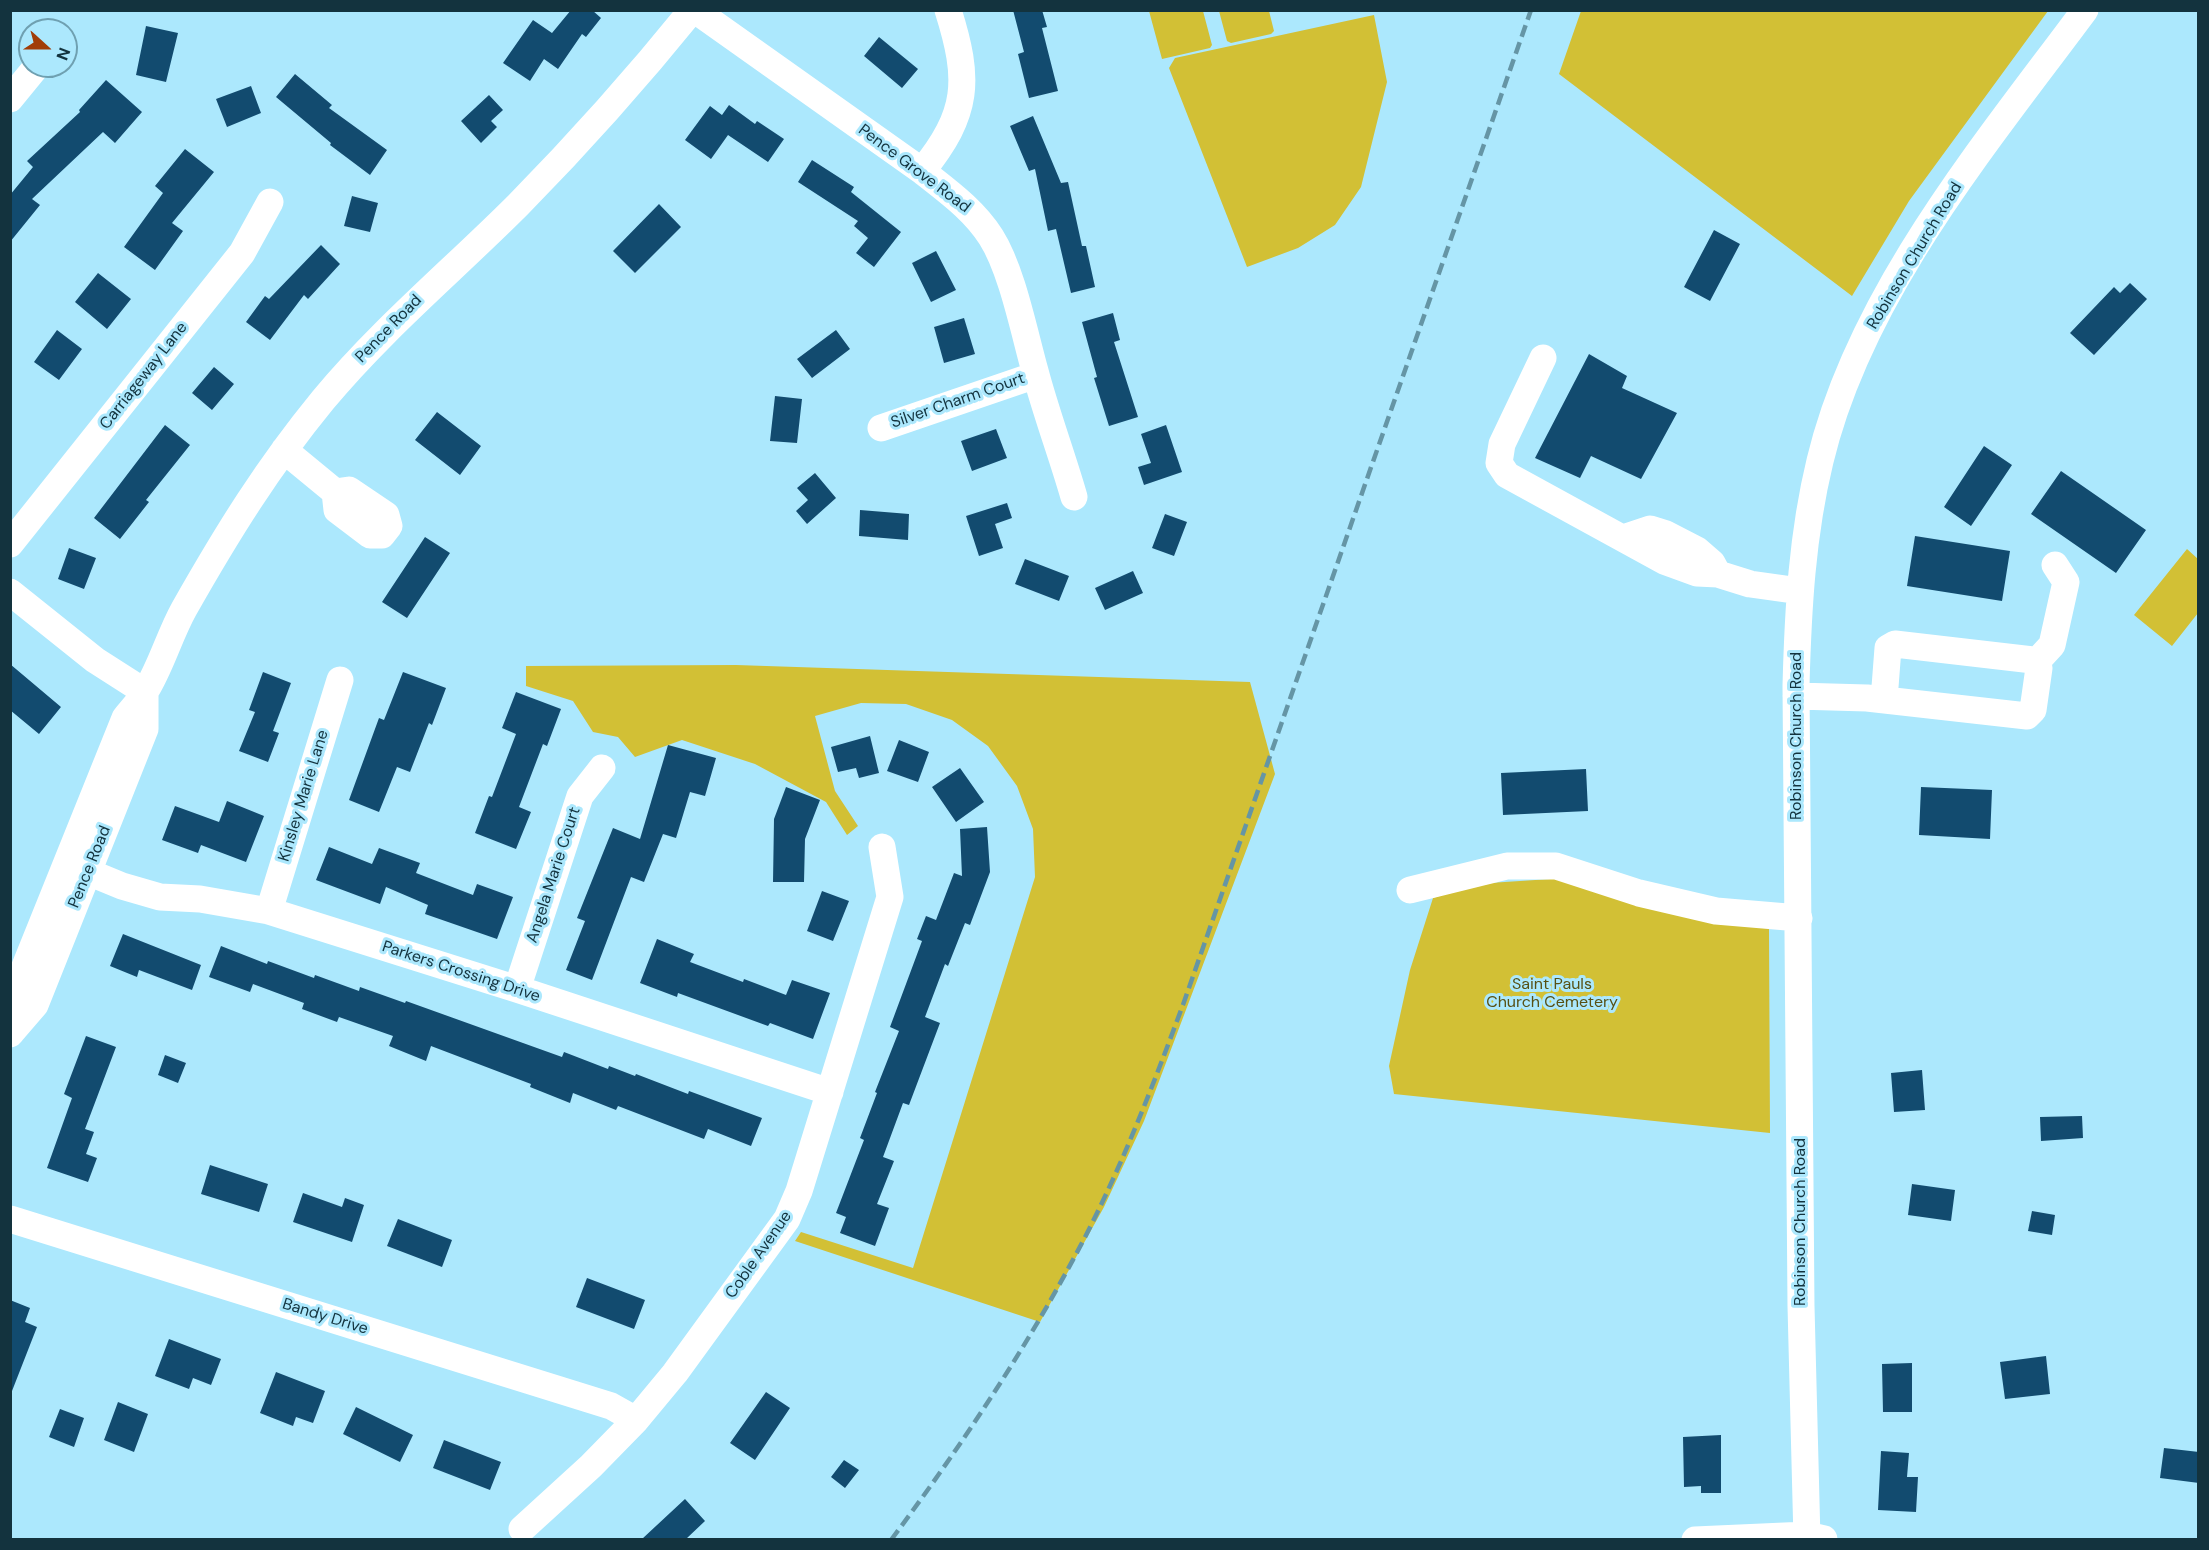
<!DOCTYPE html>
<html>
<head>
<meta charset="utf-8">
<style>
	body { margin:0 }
	#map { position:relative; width:2209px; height:1550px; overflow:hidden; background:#ace8fd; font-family:"DM Sans",sans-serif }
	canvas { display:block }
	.frame { position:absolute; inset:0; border:12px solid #13333e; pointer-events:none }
	.north { position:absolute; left:18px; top:18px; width:60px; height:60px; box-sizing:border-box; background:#ace8fd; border:2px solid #6fa0b1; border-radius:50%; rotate:111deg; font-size:16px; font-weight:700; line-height:24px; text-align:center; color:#13333e }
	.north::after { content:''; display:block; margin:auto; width:21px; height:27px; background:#a13d08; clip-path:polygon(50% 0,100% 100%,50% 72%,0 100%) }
</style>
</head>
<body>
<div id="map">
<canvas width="2209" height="1550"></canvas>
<div class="frame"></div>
<div class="north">N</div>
</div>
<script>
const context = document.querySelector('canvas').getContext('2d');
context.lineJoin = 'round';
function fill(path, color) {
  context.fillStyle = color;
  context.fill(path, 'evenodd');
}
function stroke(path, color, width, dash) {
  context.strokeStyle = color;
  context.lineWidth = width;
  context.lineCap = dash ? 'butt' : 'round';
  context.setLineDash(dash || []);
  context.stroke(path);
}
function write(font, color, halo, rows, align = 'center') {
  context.font = font + ' "DM Sans",sans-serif';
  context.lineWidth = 6;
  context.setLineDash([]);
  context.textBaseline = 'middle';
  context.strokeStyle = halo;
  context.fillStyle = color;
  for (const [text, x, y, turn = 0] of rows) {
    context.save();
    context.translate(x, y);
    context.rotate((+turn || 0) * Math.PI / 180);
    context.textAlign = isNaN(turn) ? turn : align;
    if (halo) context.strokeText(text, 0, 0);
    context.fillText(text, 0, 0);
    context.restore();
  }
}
fill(new Path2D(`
	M 1149,11 L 1203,11 L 1212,45 L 1210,48 L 1162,59 Z
	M 1219,11 L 1269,11 L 1274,31 L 1271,34 L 1231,43 L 1227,41 Z
	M 1581,11 L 1581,10 L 2048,11 L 1909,201 L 1852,296 L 1559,74 Z
	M 1374,15 L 1387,82 L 1361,187 L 1335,225 L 1298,248 L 1247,267 L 1169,68 L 1175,58 Z
	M 2187,549 L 2198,559 L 2198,613 L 2172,646 L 2134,615 Z
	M 736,665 L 1250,682 L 1275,774 L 1144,1121 L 1104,1207 L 1040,1322 L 795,1241 L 801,1232 L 913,1268 L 1035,877 L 1033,829 L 1017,786 L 988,746 L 952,720 L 906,704 L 861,703 L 815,716 L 835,791 L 858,826 L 847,835 L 826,802 L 755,764 L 682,740 L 635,757 L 618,737 L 593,732 L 573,701 L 526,686 L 526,666 Z
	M 1566,878 L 1769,928 L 1770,1133 L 1394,1094 L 1389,1066 L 1410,970 L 1433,898 L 1474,884 Z`), '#d2c035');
fill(new Path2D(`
	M 571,10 L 592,10 L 601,18 L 586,37 L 582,34 L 558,69 L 544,59 L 530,81 L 503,63 L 533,20 L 552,33 Z
	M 1013,10 L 1042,10 L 1047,27 L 1042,28 L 1058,91 L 1029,98 L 1018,54 L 1024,52 Z
	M 146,26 L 178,33 L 166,82 L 136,75 Z
	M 879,37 L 918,69 L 902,88 L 864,56 Z
	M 295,74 L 332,105 L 329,108 L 387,150 L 370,175 L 330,145 L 331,143 L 276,97 Z
	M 106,80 L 142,112 L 115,143 L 103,132 L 32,199 L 40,205 L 10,242 L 10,195 L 33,167 L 27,161 L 80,112 L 79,110 Z
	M 251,86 L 261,113 L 227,127 L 216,99 Z
	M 489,95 L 503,110 L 491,121 L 497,127 L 481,143 L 461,121 Z
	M 729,105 L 755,124 L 757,121 L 784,139 L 768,162 L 728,135 L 711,159 L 685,140 L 710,106 L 722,115 Z
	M 1033,116 L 1061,183 L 1068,182 L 1082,246 L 1086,246 L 1095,287 L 1071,293 L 1056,229 L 1048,231 L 1035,169 L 1029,171 L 1010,126 Z
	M 185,149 L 214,172 L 172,223 L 183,231 L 155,270 L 124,247 L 163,193 L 155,186 Z
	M 812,160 L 854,187 L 851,192 L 901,232 L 874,267 L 856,253 L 868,238 L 854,226 L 858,221 L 798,182 Z
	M 352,196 L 378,203 L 370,232 L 344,226 Z
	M 659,204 L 681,227 L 635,273 L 613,251 Z
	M 1714,230 L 1740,244 L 1710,301 L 1684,287 Z
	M 321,245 L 340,264 L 308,299 L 304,295 L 270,340 L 246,322 L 265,296 L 269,299 Z
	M 936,251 L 956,290 L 931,302 L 912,263 Z
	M 98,273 L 131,299 L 107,329 L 75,302 Z
	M 2130,283 L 2147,299 L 2094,355 L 2070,333 L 2114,287 L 2120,293 Z
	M 1113,313 L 1120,340 L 1114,342 L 1138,417 L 1109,426 L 1094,378 L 1097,377 L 1082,322 Z
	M 964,318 L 975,354 L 944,363 L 934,327 Z
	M 57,330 L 82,349 L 59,380 L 34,362 Z
	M 836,330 L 850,349 L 812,378 L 797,359 Z
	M 1589,354 L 1627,376 L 1622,388 L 1677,413 L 1641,479 L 1591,456 L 1580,478 L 1535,458 Z
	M 214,367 L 234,384 L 212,410 L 192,393 Z
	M 775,396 L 802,399 L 797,443 L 770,441 Z
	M 437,412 L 481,446 L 460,475 L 415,440 Z
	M 165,425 L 190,445 L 146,500 L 149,502 L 120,539 L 94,518 Z
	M 1166,425 L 1182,472 L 1144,485 L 1138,467 L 1151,463 L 1141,434 Z
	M 996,429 L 1007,458 L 972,471 L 961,441 Z
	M 1984,446 L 2012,465 L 1971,526 L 1944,507 Z
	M 2061,471 L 2146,530 L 2116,573 L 2031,514 Z
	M 815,473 L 836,498 L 807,524 L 796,511 L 808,500 L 797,488 Z
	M 1007,503 L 1012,518 L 995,524 L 1003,548 L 979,556 L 966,516 Z
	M 860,510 L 909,514 L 908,540 L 859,536 Z
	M 1165,514 L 1187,522 L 1174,556 L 1152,548 Z
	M 1915,536 L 2010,551 L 2002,601 L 1907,586 Z
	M 425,537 L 450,553 L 407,618 L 382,602 Z
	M 69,548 L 96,558 L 84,589 L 58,579 Z
	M 1025,559 L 1069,576 L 1059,601 L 1015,584 Z
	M 1133,571 L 1143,593 L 1105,610 L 1095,588 Z
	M 10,664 L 61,707 L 39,734 L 10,710 Z
	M 263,672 L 291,683 L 273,731 L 279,733 L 268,762 L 239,751 L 255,712 L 249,710 Z
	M 403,672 L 446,688 L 432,725 L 429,723 L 410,772 L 397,767 L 379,812 L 349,800 L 379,718 L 384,720 Z
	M 516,692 L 561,709 L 547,746 L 543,744 L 519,807 L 531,812 L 516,849 L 475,833 L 489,796 L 492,797 L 516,734 L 502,728 Z
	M 870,736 L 879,773 L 859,778 L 856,768 L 838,772 L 831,747 Z
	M 899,740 L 929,752 L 918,782 L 887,771 Z
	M 668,745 L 716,758 L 705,796 L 690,792 L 676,838 L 663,834 L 644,882 L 631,877 L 592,980 L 566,970 L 585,921 L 577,918 L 613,828 L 640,839 Z
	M 960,768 L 984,802 L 956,822 L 932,787 Z
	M 1586,769 L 1588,811 L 1503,815 L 1501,773 Z
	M 786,787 L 820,800 L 805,839 L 804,882 L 773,882 L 774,819 Z
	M 1921,787 L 1992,790 L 1990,839 L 1919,835 Z
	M 227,801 L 264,816 L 246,862 L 201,845 L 198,853 L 162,840 L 175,806 L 219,822 Z
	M 987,827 L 990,872 L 970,925 L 965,923 L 948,966 L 945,964 L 925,1017 L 940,1023 L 909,1105 L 903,1103 L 883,1157 L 894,1161 L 877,1204 L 889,1208 L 875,1246 L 840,1233 L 846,1217 L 836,1213 L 864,1140 L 860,1138 L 877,1093 L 875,1092 L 899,1031 L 890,1027 L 922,941 L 917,939 L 926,916 L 936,920 L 954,873 L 962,876 L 960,829 Z
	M 329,847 L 372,864 L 379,848 L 420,863 L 416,873 L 473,895 L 477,884 L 513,897 L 497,939 L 425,914 L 428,905 L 386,887 L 380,904 L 316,880 Z
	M 822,891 L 849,901 L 833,941 L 807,931 Z
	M 123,934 L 201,965 L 192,990 L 139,970 L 137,977 L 110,966 Z
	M 657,939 L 694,954 L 690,962 L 743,982 L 744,979 L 786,995 L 792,980 L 830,993 L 813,1039 L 770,1023 L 768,1026 L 678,993 L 677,997 L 640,983 Z
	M 221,946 L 267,964 L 268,961 L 314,978 L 315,975 L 359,991 L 360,987 L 405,1003 L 406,1001 L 562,1057 L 564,1052 L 608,1069 L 609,1066 L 635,1076 L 636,1074 L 688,1094 L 689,1091 L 762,1118 L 751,1146 L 708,1129 L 704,1139 L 618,1106 L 616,1110 L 573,1093 L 570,1103 L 530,1087 L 531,1084 L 431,1046 L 426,1061 L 389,1046 L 393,1036 L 339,1017 L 337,1022 L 302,1009 L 304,1003 L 253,984 L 250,992 L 209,977 Z
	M 86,1036 L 116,1047 L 85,1129 L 94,1132 L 86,1154 L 97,1158 L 88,1182 L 47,1168 L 72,1098 L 64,1094 Z
	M 165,1055 L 186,1063 L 178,1083 L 158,1075 Z
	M 1922,1070 L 1925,1110 L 1894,1112 L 1891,1073 Z
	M 2082,1116 L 2083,1138 L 2041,1141 L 2040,1117 Z
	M 210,1165 L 268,1184 L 259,1212 L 201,1194 Z
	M 1912,1184 L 1955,1190 L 1951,1221 L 1908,1215 Z
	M 303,1193 L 342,1207 L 345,1198 L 364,1205 L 352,1242 L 293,1222 Z
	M 2032,1211 L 2055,1215 L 2052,1235 L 2028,1231 Z
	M 398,1219 L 452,1240 L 442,1267 L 387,1246 Z
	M 587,1278 L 645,1300 L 634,1329 L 576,1307 Z
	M 10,1300 L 30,1308 L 25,1322 L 37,1327 L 12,1391 Z
	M 169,1339 L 221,1359 L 211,1385 L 193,1378 L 189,1389 L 155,1376 Z
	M 2046,1356 L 2050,1394 L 2005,1399 L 2000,1362 Z
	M 1912,1363 L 1912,1412 L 1883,1412 L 1882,1364 Z
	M 276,1372 L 325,1391 L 313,1423 L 296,1417 L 293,1426 L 260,1413 Z
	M 766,1392 L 790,1408 L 755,1460 L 730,1443 Z
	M 118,1402 L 148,1414 L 134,1452 L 104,1440 Z
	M 356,1407 L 413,1435 L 400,1462 L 343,1434 Z
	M 60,1409 L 84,1418 L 74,1447 L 49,1437 Z
	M 1721,1435 L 1721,1493 L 1701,1493 L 1701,1486 L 1684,1487 L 1683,1437 Z
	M 444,1440 L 501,1462 L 490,1490 L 433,1468 Z
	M 2164,1448 L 2199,1452 L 2199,1483 L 2160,1478 Z
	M 1881,1451 L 1909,1453 L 1907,1477 L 1918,1477 L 1916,1512 L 1878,1510 Z
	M 844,1460 L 859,1470 L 845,1488 L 831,1477 Z
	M 685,1499 L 705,1521 L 686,1539 L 642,1539 Z`), '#124b6f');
stroke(new Path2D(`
	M 695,10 L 922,171 C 947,191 973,209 991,237 C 1012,270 1024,332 1035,371 C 1046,413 1062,455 1074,497
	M 10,99 L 37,66
	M 922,171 C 969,113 970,80 948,10
	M 1543,358 L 1502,444 L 1499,463 L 1507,475 L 1664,561 L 1697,573 L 1718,574 L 1750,584 L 1800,591
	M 881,428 L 1036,375
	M 284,450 L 335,492 L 337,510 L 370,535 L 382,535 L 389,526 L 386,515 L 349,490 L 335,492
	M 1623,538 L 1650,529 L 1666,534 L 1697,550 L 1712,563 L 1718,574
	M 10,544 L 242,253 L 270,202
	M 10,592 L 95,660 L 145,692
	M 2033,660 L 2040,658 L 2052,645 L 2066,582 L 2055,565
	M 1796,696 L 1867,698 L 2027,716 L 2033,710 L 2039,668 L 2033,660 L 1895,644 L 1888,648 L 1884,700
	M 88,872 L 122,886 L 160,897 L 200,899 L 269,911 L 517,989 L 830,1092
	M 1410,890 L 1507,866 L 1556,866 L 1639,893 L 1716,911 L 1799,918
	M 269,911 L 340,680
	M 517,989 L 580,796 L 602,768
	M 11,1033 L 13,996 L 125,718 C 132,709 140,701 145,692 C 161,667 169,636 184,609 C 227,533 268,467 323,400 C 382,329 453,270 518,205 C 579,143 637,78 692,10
	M 10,1034 L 35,1005 L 145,729 L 145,692
	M 10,1219 L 611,1406 L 636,1420
	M 522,1529 L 591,1466 L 636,1420 L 675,1373 L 787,1219 L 799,1191 L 890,897 L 882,847
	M 1695,1540 L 1807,1535 L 1824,1539
	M 1807,1540 L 1801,1306 L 1796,686 C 1798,610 1802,535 1820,461 C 1860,294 1984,146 2085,10`), '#fff', 27);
stroke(new Path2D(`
	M 891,1540 C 962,1445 1028,1346 1083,1241 C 1123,1164 1154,1083 1184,1002 L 1531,10`), '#6595a5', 4.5, [12, 6]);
write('16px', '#13333e', '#ace8fd', [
	["Pence Grove Road",914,169,37],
	["Robinson Church Road",1915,256,-59],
	["Pence Road",389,329,-46],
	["Carriageway Lane",144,376,-52],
	["Silver Charm Court",958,401,-19],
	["Robinson Church Road",1797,736,-90],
	["Kinsley Marie Lane",304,796,-73],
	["Pence Road",90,867,-68],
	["Angela Marie Court",554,875,-72],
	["Parkers Crossing Drive",461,972,18],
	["Robinson Church Road",1801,1222,-90],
	["Coble Avenue",759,1255,-55],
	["Bandy Drive",325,1317,17]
]);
write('16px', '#575014', '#ace8fd', [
	["Saint Pauls",1552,985],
	["Church Cemetery",1552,1003]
]);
</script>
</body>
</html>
